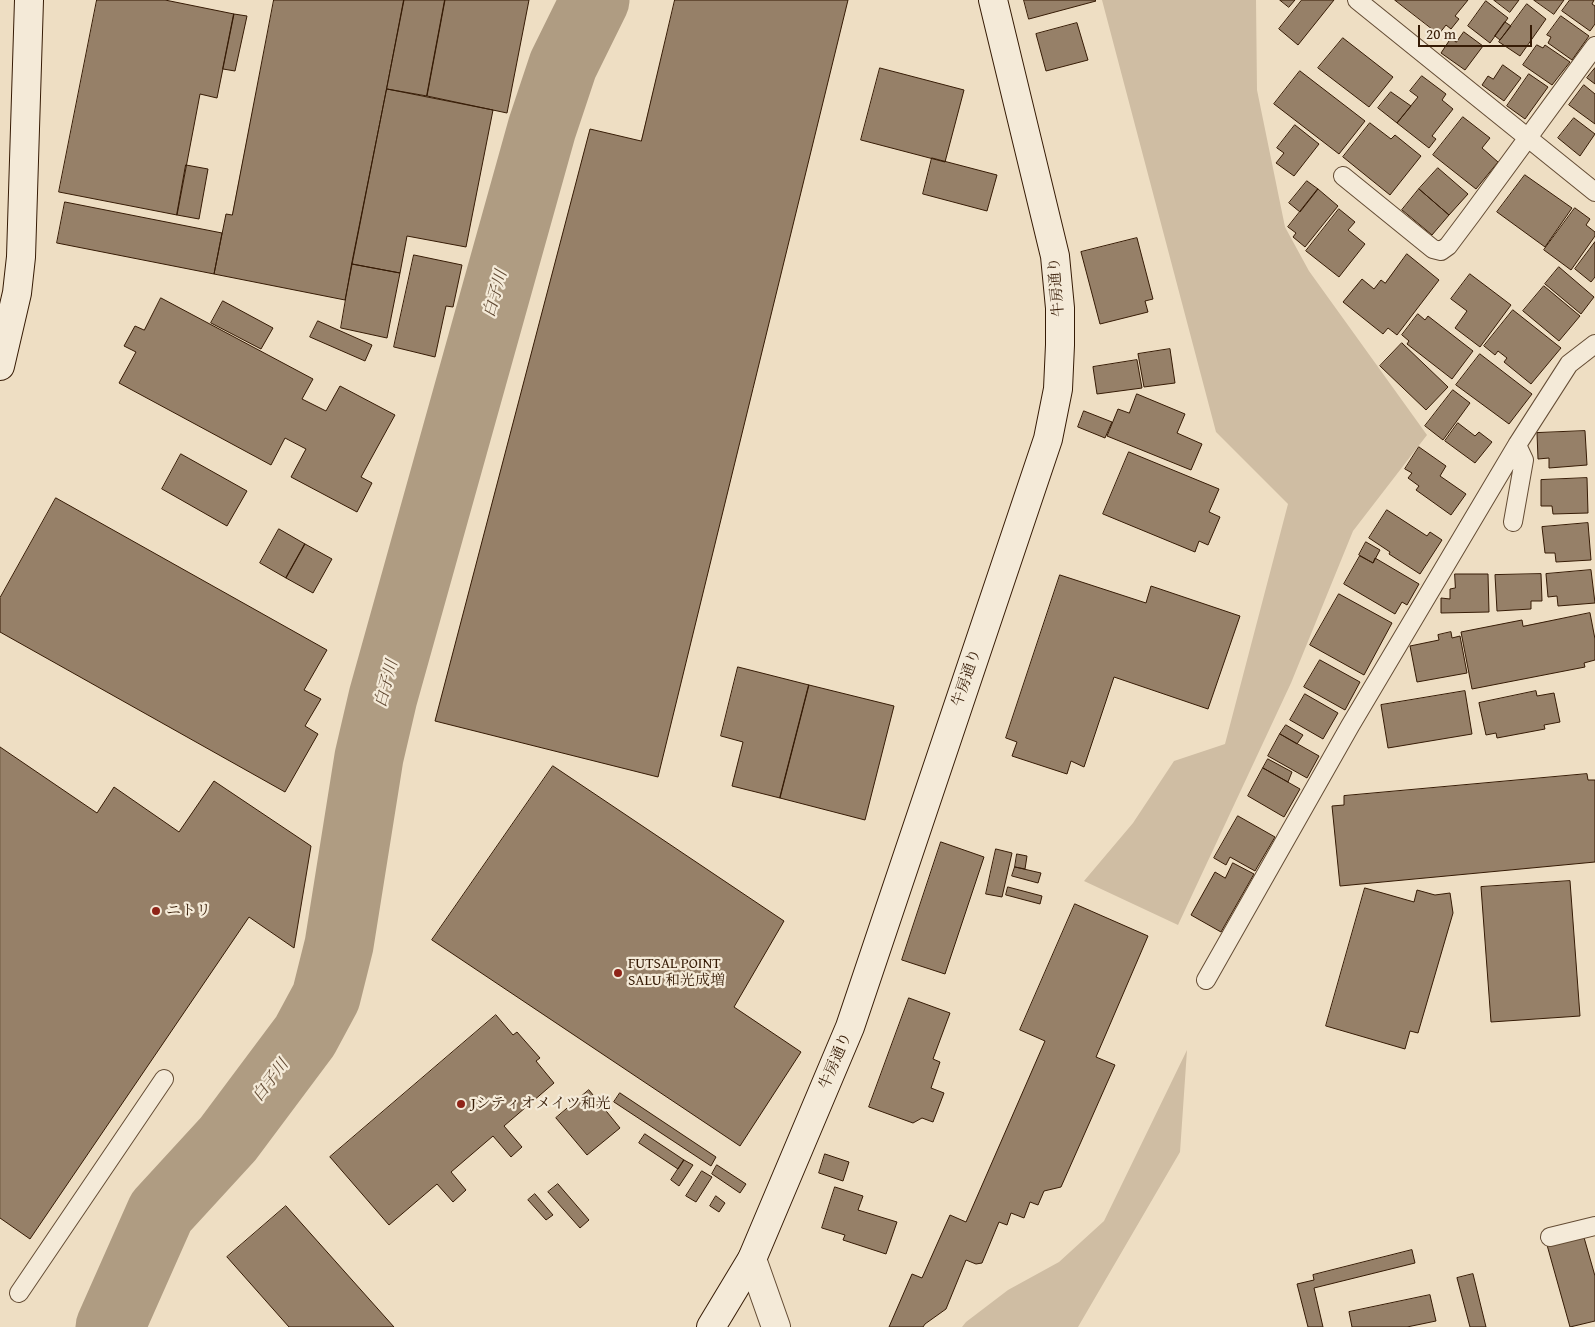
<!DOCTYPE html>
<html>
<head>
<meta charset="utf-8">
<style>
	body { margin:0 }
	#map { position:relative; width:1595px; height:1327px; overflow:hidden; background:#eedec3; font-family:"Gentium Book Plus",serif }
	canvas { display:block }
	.scale { position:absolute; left:1418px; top:25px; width:114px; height:22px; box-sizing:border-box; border:2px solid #361b05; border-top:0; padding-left:6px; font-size:15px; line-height:18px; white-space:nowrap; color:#361b05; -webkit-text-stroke:4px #f4ead8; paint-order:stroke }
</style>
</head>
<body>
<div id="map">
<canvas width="1595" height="1327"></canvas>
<div class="scale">20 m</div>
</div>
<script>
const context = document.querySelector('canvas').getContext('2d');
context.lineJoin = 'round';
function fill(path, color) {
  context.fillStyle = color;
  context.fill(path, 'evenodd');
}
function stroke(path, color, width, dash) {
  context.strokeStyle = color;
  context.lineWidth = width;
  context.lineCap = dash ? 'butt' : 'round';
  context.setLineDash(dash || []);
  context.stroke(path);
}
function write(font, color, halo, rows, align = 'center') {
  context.font = font + ' "Gentium Book Plus","Noto Serif JP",serif';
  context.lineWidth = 4.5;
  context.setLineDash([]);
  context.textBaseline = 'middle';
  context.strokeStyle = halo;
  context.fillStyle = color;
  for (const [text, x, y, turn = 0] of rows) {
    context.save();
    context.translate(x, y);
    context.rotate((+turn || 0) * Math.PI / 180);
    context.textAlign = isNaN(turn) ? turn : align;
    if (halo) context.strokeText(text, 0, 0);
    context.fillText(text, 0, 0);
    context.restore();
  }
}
fill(new Path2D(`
	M 1102,0 L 1256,0 L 1257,90 L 1285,227 L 1309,271 L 1427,435 L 1353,531 L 1291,683 L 1178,925 L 1084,881 L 1133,823 L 1174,761 L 1225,744 L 1288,504 L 1216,432 Z
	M 1187,1050 L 1180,1152 L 1078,1327 L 962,1327 L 966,1322 L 1008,1290 L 1059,1262 L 1104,1221 Z`), '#cfbda3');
stroke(new Path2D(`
	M 110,1327 L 161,1212 L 228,1139 L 305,1036 L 326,997 L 339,945 L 369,757 L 383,697 L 542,128 L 563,65 L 595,0`), '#af9c82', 69);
const building = new Path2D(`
	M 97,0 L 165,0 L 234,14 L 217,98 L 200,94 L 177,215 L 59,192 Z
	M 274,0 L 404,0 L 345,300 L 214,274 L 226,214 L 232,215 Z
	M 404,0 L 445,0 L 427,96 L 387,89 Z
	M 445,0 L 529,0 L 507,113 L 427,96 Z
	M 675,0 L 848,0 L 658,777 L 435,721 L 590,129 L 641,141 Z
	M 1024,0 L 1095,0 L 1096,1 L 1029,19 Z
	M 1280,0 L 1295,0 L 1289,7 Z
	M 1302,0 L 1334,0 L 1298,45 L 1279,29 Z
	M 1395,0 L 1468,0 L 1455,16 L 1459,19 L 1451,29 L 1446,25 L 1439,34 Z
	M 1494,0 L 1519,0 L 1510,12 Z
	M 1534,0 L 1564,0 L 1554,14 Z
	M 1570,0 L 1594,0 L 1592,4 L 1595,6 L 1595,24 L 1590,31 L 1562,11 Z
	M 1486,1 L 1508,18 L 1490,43 L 1468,26 Z
	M 1527,4 L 1546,19 L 1520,56 L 1499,42 Z
	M 234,14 L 247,16 L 235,71 L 223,69 Z
	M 1561,16 L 1589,36 L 1572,60 L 1548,43 L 1551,37 L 1547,35 Z
	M 1505,22 L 1511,26 L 1500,40 L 1495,36 Z
	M 1077,23 L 1088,60 L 1046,71 L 1036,34 Z
	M 1464,32 L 1483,46 L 1465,70 L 1441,53 L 1451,38 L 1456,42 Z
	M 1343,38 L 1393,77 L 1369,107 L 1318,68 Z
	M 1537,45 L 1543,48 L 1545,45 L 1570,62 L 1552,85 L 1523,65 Z
	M 1503,65 L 1521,78 L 1504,101 L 1482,85 L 1488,76 L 1493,79 Z
	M 880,68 L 964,90 L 945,162 L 861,140 Z
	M 1595,68 L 1595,84 L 1587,78 Z
	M 1300,71 L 1365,121 L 1339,154 L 1274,104 Z
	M 1529,74 L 1548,87 L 1525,119 L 1507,106 Z
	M 1422,76 L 1446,94 L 1442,100 L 1453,109 L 1432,136 L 1436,139 L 1429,148 L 1397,123 L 1418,97 L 1410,91 Z
	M 1584,85 L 1595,94 L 1595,124 L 1569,105 Z
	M 387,89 L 493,110 L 466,247 L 407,236 L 400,273 L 352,264 Z
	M 1391,92 L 1411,106 L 1397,123 L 1378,108 Z
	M 1463,117 L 1490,138 L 1482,148 L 1498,162 L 1476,189 L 1433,155 Z
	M 1574,118 L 1595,134 L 1580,156 L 1558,138 Z
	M 1370,123 L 1391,139 L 1395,135 L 1421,156 L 1390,195 L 1343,157 Z
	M 1295,125 L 1319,144 L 1294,176 L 1276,163 L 1284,153 L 1277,148 Z
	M 932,158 L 997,175 L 987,211 L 923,194 Z
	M 186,165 L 208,169 L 199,219 L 177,215 Z
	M 1438,168 L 1468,194 L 1449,215 L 1419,189 Z
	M 1525,175 L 1572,208 L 1545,247 L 1497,212 Z
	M 1307,181 L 1318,189 L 1300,212 L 1289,203 Z
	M 1318,189 L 1338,206 L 1305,247 L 1293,237 L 1296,233 L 1288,227 Z
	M 1419,189 L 1449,215 L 1432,235 L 1402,210 Z
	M 65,202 L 222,233 L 214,274 L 57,243 Z
	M 1575,208 L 1590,219 L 1586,225 L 1595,232 L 1595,236 L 1571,270 L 1544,250 Z
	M 1339,209 L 1355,222 L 1348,230 L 1365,244 L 1339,277 L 1306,251 Z
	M 1137,238 L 1153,299 L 1145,301 L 1148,312 L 1100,324 L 1081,252 Z
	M 1595,242 L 1595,277 L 1591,282 L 1575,269 Z
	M 1407,254 L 1439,280 L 1397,335 L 1388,328 L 1383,334 L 1343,302 L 1362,279 L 1374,289 L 1381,280 L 1385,283 Z
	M 414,255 L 462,265 L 453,307 L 446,306 L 435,357 L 394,347 Z
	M 352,264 L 400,273 L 387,338 L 341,328 Z
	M 1559,267 L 1594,297 L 1581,314 L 1545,284 Z
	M 1470,274 L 1511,305 L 1480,347 L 1455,328 L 1467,311 L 1451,299 Z
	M 1544,286 L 1580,316 L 1559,341 L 1523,311 Z
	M 161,298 L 313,379 L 302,399 L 326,411 L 340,386 L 395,415 L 361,477 L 372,483 L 357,512 L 291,477 L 306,449 L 285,438 L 271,465 L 119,383 L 136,352 L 124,346 L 135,326 L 144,330 Z
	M 223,301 L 273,328 L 261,349 L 211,323 Z
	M 1513,310 L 1561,348 L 1531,384 L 1504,362 L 1507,358 L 1498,351 L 1495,355 L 1484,346 Z
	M 1418,314 L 1425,320 L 1428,316 L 1473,351 L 1452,379 L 1407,344 L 1409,341 L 1402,335 Z
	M 318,321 L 372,345 L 365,361 L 310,337 Z
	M 1402,343 L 1448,387 L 1426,410 L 1380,366 Z
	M 1170,349 L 1175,383 L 1144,387 L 1138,354 Z
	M 1480,354 L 1532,394 L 1509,424 L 1456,385 Z
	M 1137,360 L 1142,388 L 1097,394 L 1093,367 Z
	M 1453,390 L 1470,403 L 1443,440 L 1425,426 Z
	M 1137,394 L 1185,414 L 1177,433 L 1202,444 L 1191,470 L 1107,436 L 1118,409 L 1129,413 Z
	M 1084,411 L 1112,422 L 1105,438 L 1078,427 Z
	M 1458,423 L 1475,436 L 1479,432 L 1492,442 L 1475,463 L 1445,441 Z
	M 1585,431 L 1587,465 L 1549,468 L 1549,458 L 1538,459 L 1537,433 Z
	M 1419,447 L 1446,466 L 1440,476 L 1466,494 L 1451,515 L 1416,490 L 1419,486 L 1408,478 L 1412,473 L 1405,469 Z
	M 1129,452 L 1219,489 L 1209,512 L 1220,517 L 1208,545 L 1199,541 L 1195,552 L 1103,514 Z
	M 181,454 L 247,491 L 227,526 L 162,489 Z
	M 1587,478 L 1588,513 L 1553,514 L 1552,506 L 1541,506 L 1541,480 Z
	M 56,498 L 327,650 L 304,690 L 321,699 L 305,726 L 318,734 L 285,792 L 0,632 L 0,598 Z
	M 1387,510 L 1427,536 L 1430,532 L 1442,540 L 1420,574 L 1389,554 L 1390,552 L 1369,538 Z
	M 1588,523 L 1591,560 L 1556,562 L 1555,553 L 1545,553 L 1542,527 Z
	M 279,529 L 305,544 L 286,578 L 260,563 Z
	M 1366,542 L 1380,550 L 1373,563 L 1359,555 Z
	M 305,544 L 332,559 L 313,593 L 286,578 Z
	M 1360,556 L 1373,563 L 1375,558 L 1419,584 L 1407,605 L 1402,602 L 1395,614 L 1344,584 Z
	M 1591,570 L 1595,603 L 1558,606 L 1557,596 L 1548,597 L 1546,574 Z
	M 1455,574 L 1488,574 L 1489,612 L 1441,613 L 1441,598 L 1450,599 L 1450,589 L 1455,588 Z
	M 1541,574 L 1542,601 L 1531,601 L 1531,609 L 1497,611 L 1495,575 Z
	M 1060,575 L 1146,603 L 1151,586 L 1240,616 L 1208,709 L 1114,677 L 1084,767 L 1071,761 L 1067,774 L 1012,756 L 1017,742 L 1006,738 Z
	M 1339,594 L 1392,623 L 1364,675 L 1310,645 Z
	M 1590,613 L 1595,639 L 1595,660 L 1584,663 L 1585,667 L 1472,689 L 1461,632 L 1522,620 L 1523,626 Z
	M 1451,632 L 1452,638 L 1460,636 L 1467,673 L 1417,682 L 1410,646 L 1439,640 L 1438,635 Z
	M 1320,660 L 1360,682 L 1345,710 L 1304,687 Z
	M 738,667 L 809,685 L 780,798 L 732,786 L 743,742 L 721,736 Z
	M 809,685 L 894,706 L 865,820 L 780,798 Z
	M 1465,691 L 1472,734 L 1388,748 L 1381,705 Z
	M 1536,691 L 1537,696 L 1554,693 L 1560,722 L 1544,725 L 1545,729 L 1497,738 L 1496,733 L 1486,735 L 1479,703 Z
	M 1305,694 L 1338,713 L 1323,739 L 1290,720 Z
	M 1286,725 L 1303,735 L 1297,744 L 1280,734 Z
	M 1280,734 L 1319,756 L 1307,778 L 1268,756 Z
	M 0,747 L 97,813 L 114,787 L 179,832 L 214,781 L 311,846 L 294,948 L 249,917 L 30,1239 L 0,1218 Z
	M 1268,759 L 1292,772 L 1288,782 L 1263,768 Z
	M 553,766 L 784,921 L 734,1007 L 801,1052 L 740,1146 L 432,940 Z
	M 1263,768 L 1300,789 L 1284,817 L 1248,796 Z
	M 1587,774 L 1588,780 L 1595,780 L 1595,862 L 1340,886 L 1332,806 L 1344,805 L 1344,796 Z
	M 1238,816 L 1275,837 L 1255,871 L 1230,857 L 1226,865 L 1214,858 Z
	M 941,842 L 984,857 L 945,974 L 902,960 Z
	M 996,849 L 1012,853 L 1002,897 L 986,894 Z
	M 1017,854 L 1027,856 L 1025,869 L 1015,867 Z
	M 1233,863 L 1254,874 L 1221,932 L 1191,915 L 1215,872 L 1225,878 Z
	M 1015,867 L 1041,873 L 1038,883 L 1012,876 Z
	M 1570,881 L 1580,1016 L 1491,1022 L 1481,887 Z
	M 1008,887 L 1042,896 L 1040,904 L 1006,895 Z
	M 1365,888 L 1414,902 L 1417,890 L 1435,895 L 1450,893 L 1453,913 L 1418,1033 L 1410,1031 L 1405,1049 L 1326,1026 Z
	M 1075,904 L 1148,936 L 1096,1057 L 1115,1065 L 1061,1187 L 1044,1191 L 1038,1205 L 1030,1202 L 1024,1218 L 1011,1213 L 1007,1225 L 999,1222 L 982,1263 L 976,1264 L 966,1260 L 946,1309 L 925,1324 L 923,1327 L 889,1327 L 912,1274 L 922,1278 L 950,1215 L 966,1222 L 1045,1041 L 1020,1030 Z
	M 909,998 L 950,1013 L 933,1059 L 940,1062 L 931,1088 L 944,1093 L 933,1122 L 922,1118 L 913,1123 L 869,1107 Z
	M 496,1015 L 513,1035 L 517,1032 L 540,1058 L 536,1061 L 554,1083 L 504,1126 L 522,1147 L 511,1157 L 493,1136 L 451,1172 L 466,1190 L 453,1202 L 437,1184 L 389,1225 L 330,1157 Z
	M 589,1090 L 620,1128 L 587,1155 L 556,1118 Z
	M 620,1093 L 716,1157 L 711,1166 L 614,1102 Z
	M 645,1134 L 684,1160 L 678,1169 L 639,1143 Z
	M 825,1154 L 849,1162 L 843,1181 L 819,1173 Z
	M 684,1160 L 693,1165 L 679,1186 L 671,1180 Z
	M 717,1165 L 746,1184 L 740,1193 L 712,1174 Z
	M 702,1171 L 712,1177 L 696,1202 L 686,1196 Z
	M 558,1184 L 589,1220 L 580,1228 L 548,1192 Z
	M 835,1187 L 863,1196 L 858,1210 L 897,1222 L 886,1254 L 843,1240 L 845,1235 L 822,1228 Z
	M 535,1194 L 553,1215 L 546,1220 L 528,1200 Z
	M 716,1196 L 725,1203 L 719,1212 L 710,1206 Z
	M 286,1206 L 394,1327 L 289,1327 L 227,1257 Z
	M 1583,1234 L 1595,1276 L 1595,1321 L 1570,1327 L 1547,1245 Z
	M 1412,1250 L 1415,1263 L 1314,1288 L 1323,1327 L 1308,1327 L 1297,1284 L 1314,1280 L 1313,1275 Z
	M 1473,1274 L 1486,1327 L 1470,1327 L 1457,1278 Z
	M 1430,1295 L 1436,1321 L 1407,1327 L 1352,1327 L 1349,1312 Z`);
fill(building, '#968068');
stroke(building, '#361b05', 1);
const lane = new Path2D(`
	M 1357,0 L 1595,192
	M 1343,176 L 1433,249 L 1441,251 L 1448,246 L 1472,214 L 1595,46
	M 1513,522 L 1524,460 L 1517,445
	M 1206,980 L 1350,726 L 1517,445 L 1569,364 L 1595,344
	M 1550,1237 L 1595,1226
	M 19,1293 L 164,1079`);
const street = new Path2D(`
	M 752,1259 L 776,1327`);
const secondary = new Path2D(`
	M 0,366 L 17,293 L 21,257 L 29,0
	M 711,1327 L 752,1259 L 850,1027 L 1048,439 L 1058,389 L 1060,345 L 1060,308 L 1055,256 L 993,0`);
stroke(lane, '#644c34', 20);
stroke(street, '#644c34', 30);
stroke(secondary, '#361b05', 30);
stroke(lane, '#f4ead8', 18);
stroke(street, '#f4ead8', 28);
stroke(secondary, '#f4ead8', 28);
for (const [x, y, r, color] of [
	[156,911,5,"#8f2418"],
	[618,973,5,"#8f2418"],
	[461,1104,5,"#8f2418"]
]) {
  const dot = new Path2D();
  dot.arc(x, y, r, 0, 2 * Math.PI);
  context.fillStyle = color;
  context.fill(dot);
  stroke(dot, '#f4ead8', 2);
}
write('15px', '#361b05', '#f4ead8', [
	["牛房通り",1057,287,-95],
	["牛房通り",967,678,-71],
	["牛房通り",836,1061,-67]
]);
write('15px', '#361b05', '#f4ead8', [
	["ニトリ",166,911],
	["FUTSAL POINT",628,964],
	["SALU 和光成増",628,981],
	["Jシティオメイツ和光",471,1104]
], 'left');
write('italic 16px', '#604831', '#f4ead8', [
	["白子川",496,294,-74],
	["白子川",387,684,-75],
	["白子川",271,1081,-53]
]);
</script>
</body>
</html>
